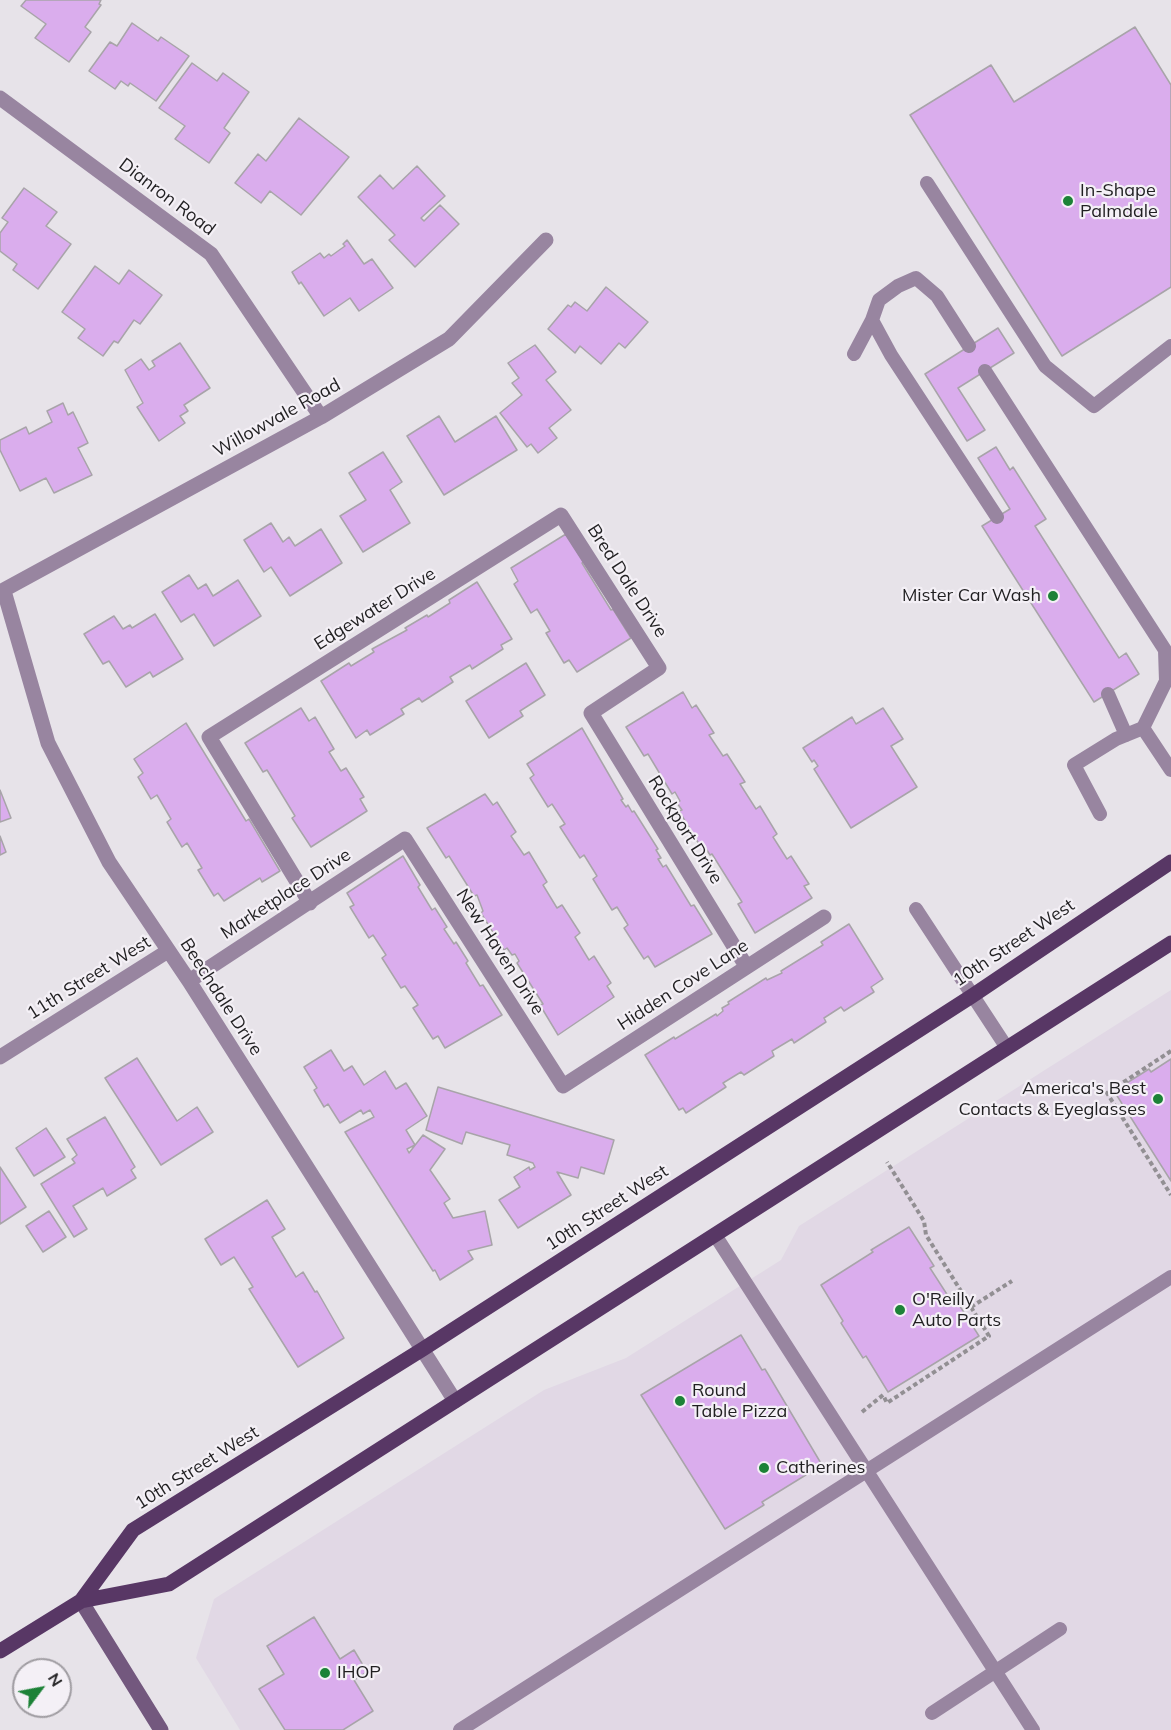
<!DOCTYPE html>
<html>
<head>
<meta charset="utf-8">
<style>
	body { margin:0 }
	#map { position:relative; width:1171px; height:1730px; overflow:hidden; background:#e7e3e9; font-family:Mulish,sans-serif }
	canvas { display:block }
	.north { position:absolute; left:12px; top:1658px; width:60px; height:60px; box-sizing:border-box; background:#f4f0f6; border:2px solid #9f9ca1; border-radius:50%; rotate:58deg; font-size:16px; font-weight:700; line-height:24px; text-align:center; color:#201f21 }
	.north::after { content:''; display:block; margin:auto; width:21px; height:27px; background:#1c8237; clip-path:polygon(50% 0,100% 100%,50% 72%,0 100%) }
</style>
</head>
<body>
<div id="map">
<canvas width="1171" height="1730"></canvas>
<div class="north">N</div>
</div>
<script>
const context = document.querySelector('canvas').getContext('2d');
context.lineJoin = 'round';
function fill(path, color) {
  context.fillStyle = color;
  context.fill(path, 'evenodd');
}
function stroke(path, color, width, dash) {
  context.strokeStyle = color;
  context.lineWidth = width;
  context.lineCap = dash ? 'butt' : 'round';
  context.setLineDash(dash || []);
  context.stroke(path);
}
function write(font, color, halo, rows, align = 'center') {
  context.font = font + ' Mulish,sans-serif';
  context.lineWidth = 4.5;
  context.setLineDash([]);
  context.textBaseline = 'middle';
  context.strokeStyle = halo;
  context.fillStyle = color;
  for (const [text, x, y, turn = 0] of rows) {
    context.save();
    context.translate(x, y);
    context.rotate((+turn || 0) * Math.PI / 180);
    context.textAlign = isNaN(turn) ? turn : align;
    if (halo) context.strokeText(text, 0, 0);
    context.fillText(text, 0, 0);
    context.restore();
  }
}
fill(new Path2D(`
	M 1171,990 L 1171,1730 L 240,1730 L 196,1658 L 214,1599 L 544,1390 L 626,1358 L 781,1260 L 799,1226 Z`), '#e1d8e5');
const building = new Path2D(`
	M 26,0 L 101,0 L 99,4 L 101,5 L 85,27 L 91,32 L 69,62 L 35,38 L 46,24 L 21,6 Z
	M 132,23 L 158,41 L 161,37 L 189,56 L 156,101 L 130,83 L 128,86 L 121,81 L 115,89 L 89,71 L 110,42 L 117,46 Z
	M 1135,27 L 1171,85 L 1171,287 L 1062,356 L 910,115 L 991,65 L 1014,102 Z
	M 192,63 L 217,81 L 223,73 L 249,92 L 224,128 L 230,133 L 209,163 L 175,139 L 185,126 L 159,108 Z
	M 299,118 L 349,157 L 301,215 L 270,191 L 261,203 L 235,183 L 258,154 L 266,161 Z
	M 417,166 L 445,196 L 421,218 L 424,221 L 440,205 L 459,224 L 415,267 L 389,240 L 395,235 L 358,197 L 380,175 L 393,189 Z
	M 24,188 L 57,212 L 46,226 L 71,244 L 38,289 L 13,270 L 17,264 L 0,251 L 0,233 L 8,222 L 2,218 Z
	M 347,240 L 364,264 L 372,259 L 393,288 L 359,311 L 350,298 L 324,316 L 301,282 L 299,284 L 292,272 L 320,253 L 324,258 L 329,254 L 331,256 L 345,246 L 343,244 Z
	M 95,266 L 119,284 L 129,270 L 162,295 L 140,324 L 134,320 L 118,343 L 114,341 L 103,356 L 78,338 L 85,329 L 62,312 Z
	M 606,287 L 648,322 L 625,348 L 619,343 L 601,364 L 580,346 L 575,353 L 548,329 L 568,305 L 571,307 L 575,302 L 587,311 Z
	M 998,328 L 1014,353 L 958,388 L 985,430 L 967,441 L 925,374 Z
	M 180,343 L 210,388 L 184,405 L 188,411 L 180,416 L 185,423 L 159,441 L 137,407 L 143,403 L 125,370 L 141,359 L 149,370 L 155,366 L 152,361 Z
	M 535,345 L 556,372 L 546,380 L 571,410 L 549,428 L 557,438 L 538,453 L 531,444 L 527,447 L 500,413 L 522,395 L 512,383 L 519,378 L 508,363 Z
	M 63,403 L 68,415 L 73,412 L 88,443 L 78,448 L 92,475 L 54,493 L 46,478 L 20,491 L 0,450 L 0,440 L 26,427 L 29,434 L 52,422 L 47,411 Z
	M 439,416 L 455,442 L 496,416 L 517,450 L 444,495 L 407,436 Z
	M 996,447 L 1010,470 L 1013,467 L 1046,519 L 1035,526 L 1119,658 L 1126,653 L 1139,674 L 1094,702 L 982,526 L 1010,509 L 978,458 Z
	M 383,452 L 402,482 L 390,490 L 410,523 L 363,552 L 340,516 L 366,500 L 349,473 Z
	M 271,523 L 283,542 L 289,537 L 295,546 L 321,529 L 342,563 L 290,596 L 271,567 L 264,572 L 244,540 Z
	M 566,534 L 584,562 L 582,563 L 611,610 L 613,609 L 631,638 L 577,672 L 569,660 L 564,663 L 546,633 L 550,631 L 537,609 L 531,613 L 514,584 L 518,581 L 511,568 Z
	M 189,575 L 198,589 L 206,584 L 213,596 L 238,580 L 261,616 L 214,646 L 194,614 L 181,622 L 162,592 Z
	M 477,582 L 512,639 L 501,645 L 503,649 L 472,669 L 470,665 L 450,677 L 453,682 L 422,702 L 419,698 L 401,709 L 404,714 L 370,735 L 367,730 L 356,738 L 321,681 L 349,663 L 351,666 L 374,652 L 372,649 L 407,630 L 405,628 L 427,615 L 428,617 L 450,603 L 449,600 Z
	M 155,614 L 183,659 L 153,677 L 150,672 L 126,687 L 109,661 L 103,664 L 84,634 L 114,616 L 123,629 L 130,625 L 132,628 Z
	M 526,663 L 545,695 L 520,711 L 523,716 L 489,738 L 466,701 Z
	M 683,692 L 692,708 L 696,705 L 714,733 L 709,735 L 723,756 L 727,754 L 745,782 L 740,784 L 756,809 L 760,806 L 777,834 L 773,837 L 787,859 L 791,856 L 809,884 L 804,886 L 812,898 L 755,933 L 738,904 L 742,902 L 712,854 L 710,855 L 705,847 L 702,849 L 679,811 L 682,810 L 677,803 L 680,801 L 675,792 L 672,794 L 648,754 L 644,756 L 626,727 Z
	M 301,708 L 309,721 L 315,717 L 334,749 L 329,752 L 341,771 L 346,768 L 364,797 L 360,799 L 367,811 L 311,847 L 292,818 L 295,816 L 267,770 L 263,772 L 245,743 Z
	M 883,708 L 903,739 L 891,746 L 917,787 L 851,828 L 814,769 L 818,766 L 814,760 L 812,762 L 803,748 L 852,717 L 856,724 Z
	M 186,723 L 246,821 L 249,819 L 280,871 L 262,882 L 260,878 L 224,901 L 218,893 L 214,896 L 198,870 L 202,868 L 187,843 L 182,847 L 167,822 L 171,819 L 157,795 L 151,799 L 138,777 L 143,773 L 134,759 Z
	M 582,728 L 623,799 L 621,800 L 626,807 L 628,805 L 632,812 L 634,811 L 658,849 L 656,850 L 661,858 L 658,859 L 663,867 L 666,865 L 691,906 L 694,905 L 712,934 L 655,967 L 648,956 L 644,959 L 624,928 L 628,925 L 617,907 L 612,910 L 593,879 L 597,876 L 584,855 L 580,858 L 560,827 L 565,824 L 552,804 L 548,807 L 530,778 L 534,775 L 527,764 Z
	M 0,790 L 11,818 L 0,822 Z
	M 485,794 L 493,805 L 497,802 L 516,832 L 511,836 L 524,855 L 529,852 L 547,882 L 543,885 L 557,908 L 562,905 L 580,933 L 575,937 L 589,960 L 594,956 L 611,983 L 607,986 L 614,997 L 558,1035 L 540,1005 L 543,1004 L 517,963 L 519,961 L 515,954 L 512,955 L 507,948 L 504,950 L 481,913 L 483,911 L 477,895 L 474,896 L 449,856 L 446,858 L 427,828 Z
	M 0,836 L 6,852 L 0,855 Z
	M 403,856 L 420,885 L 418,887 L 432,910 L 435,908 L 447,927 L 444,929 L 454,944 L 456,942 L 468,961 L 466,963 L 480,986 L 483,985 L 502,1015 L 445,1048 L 438,1036 L 433,1039 L 413,1008 L 418,1005 L 405,986 L 401,988 L 382,958 L 386,955 L 373,935 L 369,938 L 350,907 L 354,905 L 347,893 Z
	M 849,924 L 883,979 L 871,987 L 874,992 L 844,1011 L 841,1007 L 824,1018 L 826,1022 L 794,1043 L 792,1039 L 772,1051 L 774,1056 L 744,1075 L 741,1072 L 723,1083 L 726,1087 L 686,1113 L 683,1108 L 679,1110 L 645,1055 L 674,1037 L 675,1039 L 716,1014 L 717,1016 L 723,1011 L 722,1008 L 729,1004 L 728,1002 L 766,978 L 767,980 L 782,973 L 781,971 L 823,945 L 821,942 Z
	M 331,1050 L 344,1071 L 352,1066 L 364,1085 L 385,1071 L 396,1089 L 406,1083 L 427,1116 L 406,1130 L 415,1145 L 407,1149 L 409,1153 L 423,1135 L 445,1149 L 430,1170 L 450,1199 L 444,1203 L 453,1218 L 485,1211 L 492,1245 L 468,1251 L 473,1259 L 440,1280 L 435,1270 L 433,1271 L 345,1132 L 374,1117 L 370,1110 L 363,1114 L 361,1110 L 340,1123 L 328,1104 L 324,1107 L 314,1090 L 317,1088 L 304,1067 Z
	M 137,1058 L 177,1121 L 197,1107 L 213,1132 L 161,1165 L 105,1078 Z
	M 1171,1059 L 1171,1181 L 1114,1091 L 1149,1069 L 1151,1072 Z
	M 438,1087 L 614,1140 L 604,1174 L 581,1167 L 578,1178 L 557,1172 L 571,1195 L 518,1228 L 499,1200 L 520,1187 L 514,1177 L 529,1167 L 530,1170 L 535,1167 L 533,1163 L 507,1155 L 510,1145 L 466,1132 L 462,1144 L 426,1130 Z
	M 105,1117 L 135,1167 L 131,1170 L 136,1178 L 107,1196 L 103,1188 L 73,1206 L 87,1229 L 74,1237 L 41,1184 L 75,1163 L 72,1159 L 77,1155 L 67,1139 Z
	M 46,1128 L 65,1157 L 34,1176 L 16,1148 Z
	M 0,1167 L 26,1207 L 0,1224 Z
	M 267,1200 L 285,1229 L 272,1237 L 296,1277 L 303,1272 L 315,1292 L 317,1291 L 344,1338 L 298,1367 L 249,1289 L 253,1287 L 234,1257 L 221,1265 L 205,1239 Z
	M 49,1211 L 66,1237 L 43,1252 L 26,1226 Z
	M 909,1227 L 934,1266 L 930,1268 L 950,1299 L 954,1297 L 979,1336 L 888,1392 L 866,1356 L 863,1358 L 841,1323 L 843,1321 L 821,1285 L 873,1252 L 871,1250 Z
	M 741,1335 L 762,1370 L 765,1369 L 822,1465 L 762,1502 L 764,1505 L 725,1529 L 641,1395 Z
	M 314,1617 L 340,1659 L 354,1650 L 367,1672 L 354,1680 L 373,1711 L 343,1730 L 285,1730 L 259,1689 L 284,1674 L 267,1646 Z`);
fill(building, '#daaded');
stroke(building, '#a8a4a9', 1.5);
stroke(new Path2D(`
	M 1171,1051 L 1107,1093 L 1171,1195
	M 971,1307 L 1012,1281
	M 862,1412 L 883,1395 L 887,1403 L 989,1336 L 926,1235 L 924,1221 L 887,1162`), '#928f93', 4, [4.5, 3]);
stroke(new Path2D(`
	M 927,183 L 1045,366 L 1094,406 L 1171,346
	M 969,346 L 937,296 L 916,278 L 898,286 L 879,300 L 872,320 L 891,355 L 997,517
	M 854,354 L 872,320
	M 985,371 L 1165,650 L 1166,681 L 1143,728
	M 1108,694 L 1126,735
	M 1100,814 L 1074,765 L 1116,739 L 1143,728 L 1171,770
	M 916,909 L 1007,1048
	M 715,1235 L 1033,1730
	M 932,1713 L 1060,1629
	M 460,1730 L 1171,1277`), '#9885a0', 14);
stroke(new Path2D(`
	M 0,98 L 211,254 L 321,417
	M 4,591 L 48,743 L 109,862 L 189,981 L 455,1401
	M 0,592 L 321,417 L 449,339 L 546,240
	M 310,903 L 209,737 L 561,515 L 659,668 L 591,713 L 746,966
	M 189,981 L 405,839 L 563,1086 L 824,917
	M 0,1057 L 168,951`), '#9885a0', 15);
stroke(new Path2D(`
	M 81,1601 L 161,1730`), '#73587e', 15);
stroke(new Path2D(`
	M 81,1601 L 133,1530 L 423,1349 L 972,996 L 1171,862
	M 0,1651 L 81,1601 L 169,1584 L 1171,943`), '#583765', 15);
for (const [x, y, r, color] of [
	[1068,201,6,"#1c8237"],
	[1053,596,6,"#1c8237"],
	[1158,1099,6,"#1c8237"],
	[900,1310,6,"#1c8237"],
	[680,1401,6,"#1c8237"],
	[764,1468,6,"#1c8237"],
	[325,1673,6,"#1c8237"]
]) {
  const dot = new Path2D();
  dot.arc(x, y, r, 0, 2 * Math.PI);
  context.fillStyle = color;
  context.fill(dot);
  stroke(dot, '#f4f0f6', 2);
}
write('18px', '#201f21', '#f4f0f6', [
	["In-Shape",1080,191],
	["Palmdale",1080,212],
	["Mister Car Wash",1041,596,"right"],
	["America's Best",1146,1089,"right"],
	["Contacts & Eyeglasses",1146,1110,"right"],
	["O'Reilly",912,1300],
	["Auto Parts",912,1321],
	["Round",692,1391],
	["Table Pizza",692,1412],
	["Catherines",776,1468],
	["IHOP",337,1673]
], 'left');
write('18px', '#201f21', '#f4f0f6', [
	["Dianron Road",167,197,37],
	["Willowvale Road",277,418,-29],
	["Bred Dale Drive",627,581,57],
	["Edgewater Drive",375,609,-32],
	["Rockport Drive",685,830,58],
	["Marketplace Drive",286,894,-33],
	["10th Street West",1014,943,-34],
	["New Haven Drive",500,952,57],
	["11th Street West",89,978,-32],
	["Hidden Cove Lane",683,985,-33],
	["Beechdale Drive",221,997,57],
	["10th Street West",607,1208,-33],
	["10th Street West",197,1468,-32]
]);
</script>
</body>
</html>
